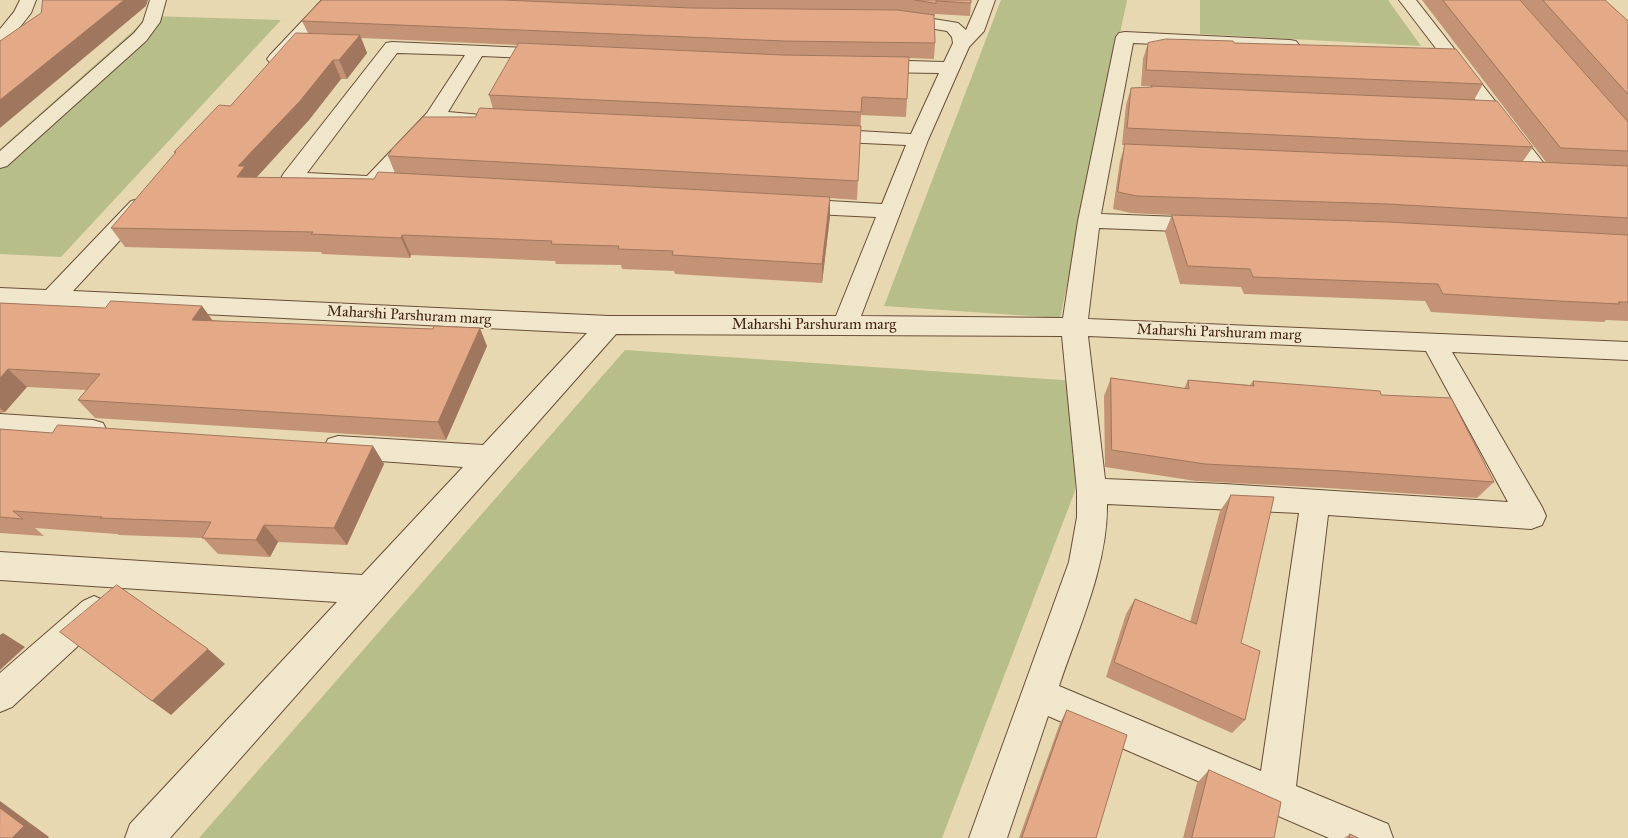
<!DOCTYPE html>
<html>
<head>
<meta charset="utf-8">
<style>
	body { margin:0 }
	canvas { display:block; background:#e7d8b1 }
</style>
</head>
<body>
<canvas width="1628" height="838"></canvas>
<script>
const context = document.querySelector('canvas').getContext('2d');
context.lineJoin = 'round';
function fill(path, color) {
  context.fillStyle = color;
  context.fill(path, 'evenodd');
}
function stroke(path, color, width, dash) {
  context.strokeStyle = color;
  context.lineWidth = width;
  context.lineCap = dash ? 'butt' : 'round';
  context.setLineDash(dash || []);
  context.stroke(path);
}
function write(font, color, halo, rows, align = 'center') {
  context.font = font + ' "IM FELL Great Primer",serif';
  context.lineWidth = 4;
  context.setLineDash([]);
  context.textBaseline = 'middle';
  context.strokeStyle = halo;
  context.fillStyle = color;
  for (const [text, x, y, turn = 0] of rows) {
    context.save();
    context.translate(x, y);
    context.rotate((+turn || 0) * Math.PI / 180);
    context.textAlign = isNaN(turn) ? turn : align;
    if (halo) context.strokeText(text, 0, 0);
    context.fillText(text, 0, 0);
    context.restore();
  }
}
fill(new Path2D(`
	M 1001,0 L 1127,0 L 1060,318 L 884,306 Z
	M 1200,0 L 1388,0 L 1421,46 L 1200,34 Z
	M 150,16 L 281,20 L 61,257 L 0,254 L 0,149 Z
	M 625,350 L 1077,381 L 1075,491 L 942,838 L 199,838 Z`), '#b7be8a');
const minor = new Path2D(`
	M 20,0 L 36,0 L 31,13 L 6,45 L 0,46 L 0,29 L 14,12 Z
	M 150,0 L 166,0 L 160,22 L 146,41 L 7,166 L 0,168 L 0,151 L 134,33 L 143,22 Z
	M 322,0 L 339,0 L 282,63 L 276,64 L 270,63 L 267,59 L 270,55 Z
	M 979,0 L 995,0 L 984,31 L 969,47 L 928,140 L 861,316 L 1063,318 L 1078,221 L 1116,37 L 1119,33 L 1125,32 L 1290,40 L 1296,41 L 1299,45 L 1296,49 L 1290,50 L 1133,43 L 1101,214 L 1205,218 L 1213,220 L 1216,225 L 1213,230 L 1205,232 L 1099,228 L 1088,319 L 1628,342 L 1628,360 L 1452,352 L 1542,507 L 1546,516 L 1542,525 L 1531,529 L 1328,515 L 1296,786 L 1388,824 L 1393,838 L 1329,838 L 1048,716 L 1007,838 L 969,838 L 1069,562 L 1077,517 L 1077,491 L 1062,336 L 616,334 L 170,838 L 125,838 L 130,824 L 337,602 L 0,580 L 0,552 L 362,575 L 463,467 L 338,458 L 328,455 L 324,447 L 328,439 L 338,436 L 483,445 L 587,333 L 0,304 L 0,288 L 46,290 L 131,201 L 139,199 L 147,201 L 150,206 L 147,211 L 73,291 L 609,316 L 836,316 L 876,217 L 793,213 L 785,211 L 782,206 L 785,201 L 793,199 L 882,204 L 906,145 L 822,141 L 815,139 L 812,135 L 815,131 L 822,129 L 911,134 L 939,73 L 873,72 L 866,70 L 864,66 L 866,62 L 873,60 L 944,62 L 953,43 L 952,37 L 947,31 L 897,23 L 891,22 L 888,18 L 891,14 L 897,13 L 958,23 L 966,30 ZM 1088,336 L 1426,351 L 1508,502 L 1224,484 L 1105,479 ZM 1107,504 L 1299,513 L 1261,771 L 1059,686 C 1078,629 1108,565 1107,504 Z
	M 1399,0 L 1416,0 L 1549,170 L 1553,174 L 1549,178 L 1542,180 L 1535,178 Z
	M 392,42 L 550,49 L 556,50 L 559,54 L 556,58 L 550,59 L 482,56 L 448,112 L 482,115 L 485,119 L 482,123 L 475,125 L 440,123 L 380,188 L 372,189 L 284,183 L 281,178 L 284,173 L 386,43 ZM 397,53 L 465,55 L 427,113 L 367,176 L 307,173 Z
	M 0,414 L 93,420 L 103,423 L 107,431 L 103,439 L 93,442 L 0,436 Z
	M 94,596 L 105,601 L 110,611 L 105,621 L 12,707 L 0,712 L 0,673 L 83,601 Z`);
stroke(minor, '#6a4d38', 2);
fill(minor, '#efe6cc');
fill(new Path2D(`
	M 322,0 L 971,0 L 970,16 L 935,14 L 935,16 L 934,16 L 935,43 L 934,59 L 909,58 L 907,99 L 906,117 L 861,115 L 857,200 L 830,198 L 830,216 L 822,283 L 675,274 L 674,271 L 622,269 L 621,265 L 556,264 L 555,261 L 411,255 L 410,258 L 322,254 L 321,252 L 125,247 L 111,228 L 175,154 L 174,152 L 230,106 L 308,33 L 302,21 ZM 361,38 L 518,45 L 489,95 L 493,109 L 388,156 L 395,173 L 374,179 L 257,177 L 309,120 L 341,79 L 347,79 L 367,53 Z
	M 1422,0 L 1605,0 L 1628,21 L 1628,321 L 1606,320 L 1604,322 L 1544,319 L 1431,312 L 1425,301 L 1244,294 L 1241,287 L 1180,284 L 1165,232 L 1172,215 L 1131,213 L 1113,209 L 1120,161 L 1125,145 L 1122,145 L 1126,105 L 1131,88 L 1151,87 L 1151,86 L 1141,86 L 1143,59 L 1148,43 L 1234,43 L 1483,84 L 1474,100 L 1533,147 L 1523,161 L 1546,162 Z
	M 0,303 L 105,308 L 202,306 L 212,320 L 487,346 L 446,440 L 95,418 L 78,400 L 86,390 L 27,387 L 5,412 L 0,413 Z
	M 1111,378 L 1184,389 L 1188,380 L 1250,385 L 1253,381 L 1381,395 L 1494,482 L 1477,498 L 1328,488 L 1196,481 L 1105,467 L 1104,396 Z
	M 0,429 L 52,433 L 373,446 L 384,464 L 347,545 L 278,542 L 270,557 L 218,554 L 203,538 L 119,535 L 117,534 L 35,528 L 44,536 L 0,533 Z
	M 1231,495 L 1245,720 L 1232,733 L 1106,677 L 1126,614 L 1135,599 L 1190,622 L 1220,511 Z
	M 1067,710 L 1096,838 L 1019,838 L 1060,723 Z
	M 1209,770 L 1274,838 L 1183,838 L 1197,783 Z
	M 1350,834 L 1358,838 L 1344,838 Z`), '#c49274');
fill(new Path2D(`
	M 124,0 L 148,0 L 146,6 L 0,128 L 0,100 Z
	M 360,35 L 367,53 L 347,79 L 339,60 Z
	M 333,60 L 341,79 L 309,120 L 254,180 L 237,177 L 238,166 Z
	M 830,197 L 830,216 L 822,283 L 822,264 Z
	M 402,235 L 411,255 L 410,258 L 401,238 Z
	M 202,306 L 215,324 L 192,320 Z
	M 480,328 L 487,346 L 446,440 L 438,422 Z
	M 8,369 L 27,387 L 5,412 L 0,408 L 0,378 Z
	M 373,446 L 384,464 L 347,545 L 334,528 Z
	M 264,525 L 278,542 L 270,557 L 256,540 Z
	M 3,633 L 25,647 L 0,670 L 0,635 Z
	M 208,649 L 225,664 L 171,715 L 152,701 Z
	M 0,801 L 49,837 L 48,838 L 12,838 L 0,808 Z`), '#a0775e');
const building = new Path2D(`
	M 43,0 L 124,0 L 0,100 L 0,41 L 41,13 Z
	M 322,0 L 503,0 L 691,8 L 897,10 L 934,15 L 935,43 L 784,41 L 302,21 Z
	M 915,0 L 971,0 L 971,3 L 936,1 L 936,3 Z
	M 1443,0 L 1520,0 L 1628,122 L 1628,151 L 1561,148 Z
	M 1543,0 L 1605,0 L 1628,21 L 1628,94 Z
	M 296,33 L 360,35 L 339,60 L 333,60 L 300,101 L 238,166 L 245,166 L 237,177 L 374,179 L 378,172 L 830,197 L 822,264 L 672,255 L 673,251 L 618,249 L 619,246 L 551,244 L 552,241 L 402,235 L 401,238 L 311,234 L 313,232 L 111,228 L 176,152 L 174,152 L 219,105 L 230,106 Z
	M 1166,39 L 1233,41 L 1234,43 L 1456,49 L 1483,84 L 1146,70 L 1148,43 Z
	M 519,43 L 783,55 L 909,57 L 907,99 L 862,97 L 861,112 L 489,95 Z
	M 1151,86 L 1497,101 L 1533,147 L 1127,128 L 1131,88 L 1152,87 Z
	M 480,108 L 861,126 L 858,181 L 388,156 L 392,149 L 423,117 L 475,117 Z
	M 1125,144 L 1628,166 L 1628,218 L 1388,204 L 1137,196 L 1118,192 Z
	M 1172,215 L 1388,222 L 1628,235 L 1628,302 L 1618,302 L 1620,304 L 1559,301 L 1443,294 L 1438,284 L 1253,277 L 1250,269 L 1188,266 Z
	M 111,301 L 202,306 L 192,320 L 378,327 L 433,329 L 434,326 L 480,328 L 438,422 L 78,400 L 100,374 L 8,369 L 0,378 L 0,303 L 105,308 Z
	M 1111,378 L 1189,389 L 1188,380 L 1254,386 L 1253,381 L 1380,391 L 1381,395 L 1451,398 L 1494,482 L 1341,471 L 1205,464 L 1112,450 Z
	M 58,425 L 373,446 L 334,528 L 264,525 L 256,540 L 202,538 L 211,522 L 100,518 L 102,517 L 13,511 L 23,519 L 0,517 L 0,429 L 52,433 Z
	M 1231,495 L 1274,497 L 1241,643 L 1260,651 L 1245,720 L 1114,662 L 1135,599 L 1196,624 Z
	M 117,585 L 208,649 L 152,701 L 60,632 Z
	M 1067,710 L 1127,735 L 1096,838 L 1022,838 Z
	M 1209,770 L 1281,802 L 1274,838 L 1192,838 Z
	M 0,808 L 24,826 L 12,838 L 0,838 Z
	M 1350,834 L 1358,838 L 1350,838 Z`);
fill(building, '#e4aa87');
stroke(building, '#a0775e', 1);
write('15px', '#411f0f', '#efe6cc', [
	["Maharshi Parshuram marg",409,316,3],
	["Maharshi Parshuram marg",814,325],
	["Maharshi Parshuram marg",1219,333,2]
]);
</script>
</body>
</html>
